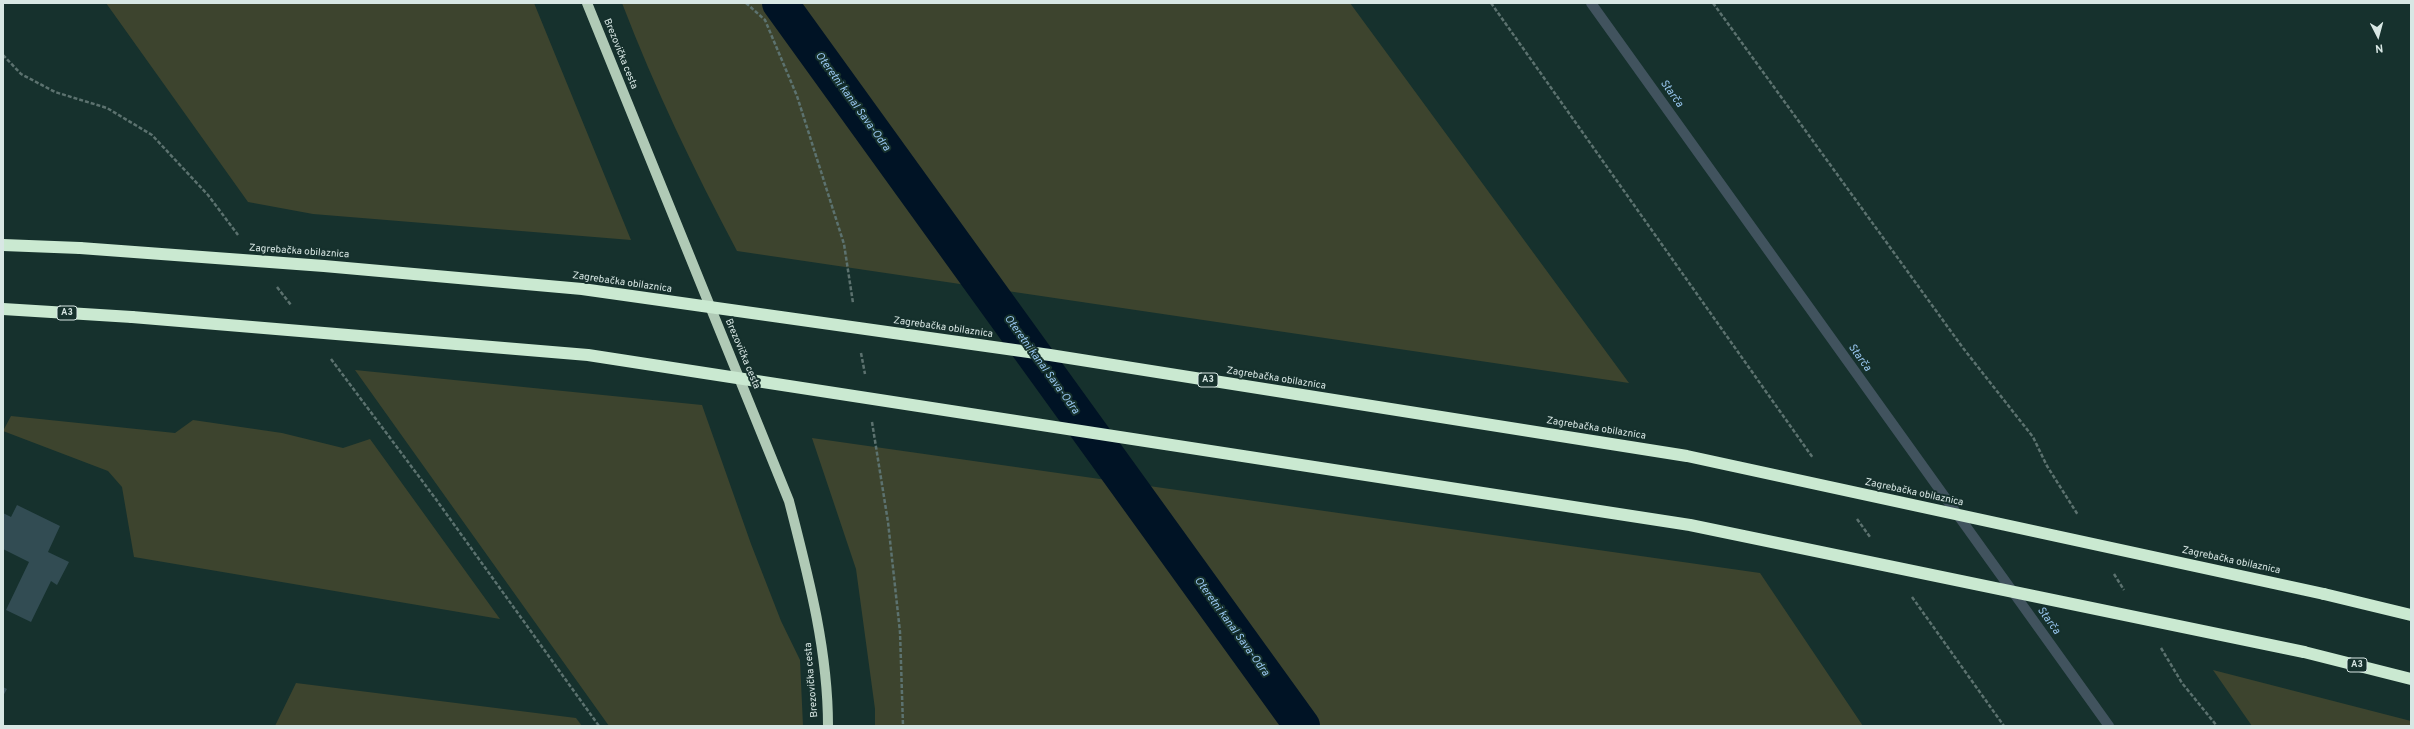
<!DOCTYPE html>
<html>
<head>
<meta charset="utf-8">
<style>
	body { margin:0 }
	#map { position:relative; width:2414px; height:729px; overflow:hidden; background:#16312d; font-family:Overpass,sans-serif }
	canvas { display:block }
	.frame { position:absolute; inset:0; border:4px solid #d8e7e4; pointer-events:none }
	.north { position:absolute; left:2358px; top:16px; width:40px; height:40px; -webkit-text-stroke:3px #16312d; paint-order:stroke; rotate:174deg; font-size:11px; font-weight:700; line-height:16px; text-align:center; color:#d8e7e4 }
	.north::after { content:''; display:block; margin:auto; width:14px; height:18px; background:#d8e7e4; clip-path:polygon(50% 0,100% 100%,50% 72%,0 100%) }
</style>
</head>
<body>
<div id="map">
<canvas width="2414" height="729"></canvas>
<div class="frame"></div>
<div class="north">N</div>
</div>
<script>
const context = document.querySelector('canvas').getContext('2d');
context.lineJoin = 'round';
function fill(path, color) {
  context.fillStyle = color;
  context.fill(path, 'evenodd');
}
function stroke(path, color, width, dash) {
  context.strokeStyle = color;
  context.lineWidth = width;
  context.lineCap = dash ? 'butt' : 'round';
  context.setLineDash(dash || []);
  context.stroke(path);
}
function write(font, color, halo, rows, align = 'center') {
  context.font = font + ' Overpass,sans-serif';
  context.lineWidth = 4;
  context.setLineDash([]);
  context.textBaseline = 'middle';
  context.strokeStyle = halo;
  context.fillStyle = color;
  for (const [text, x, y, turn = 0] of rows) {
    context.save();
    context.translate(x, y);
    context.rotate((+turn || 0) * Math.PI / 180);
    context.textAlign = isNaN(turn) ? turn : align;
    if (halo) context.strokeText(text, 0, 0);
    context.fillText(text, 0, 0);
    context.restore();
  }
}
fill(new Path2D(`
	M 106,3 L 534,3 L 631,240 L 313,214 L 248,202 Z
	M 622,3 L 1350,3 L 1629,383 L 737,251 C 694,170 655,89 622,3 Z
	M 355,370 L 702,405 L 751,544 L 781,621 L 800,660 L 803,726 L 609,726 Z
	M 11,416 L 175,433 L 193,420 L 282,433 L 343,448 L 370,439 L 500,619 L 134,557 L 122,487 L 108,471 L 3,431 Z
	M 812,438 L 1760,573 L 1863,726 L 875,726 L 875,709 L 856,569 Z
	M 2213,670 L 2411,721 L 2411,726 L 2252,726 Z
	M 296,683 L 576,718 L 582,726 L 275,726 Z`), '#3d442e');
stroke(new Path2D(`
	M 1591,3 L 2109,726`), '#41535e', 10);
stroke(new Path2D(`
	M 780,3 L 1302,726`), '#001325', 36);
fill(new Path2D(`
	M 17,505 L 60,526 L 48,552 L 69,562 L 57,585 L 51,581 L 31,622 L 6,610 L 29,562 L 3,549 L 3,513 L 11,517 Z
	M 3,687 L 7,689 L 3,696 Z`), '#324c53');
stroke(new Path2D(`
	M 746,3 L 765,20 L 797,96 L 844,244 L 853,303
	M 1491,3 L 1813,458
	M 1713,3 L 1963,348 L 2033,437 L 2047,466 L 2078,515
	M 3,55 L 21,74 L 55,92 L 107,108 L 152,135 L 208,195 L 238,235
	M 277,287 L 291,305
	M 861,353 L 865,374
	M 331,359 L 435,498 L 599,726
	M 872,422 L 888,522 L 900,632 L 903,726
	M 1857,519 L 1870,537
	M 2114,574 L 2124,590
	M 1912,597 L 2004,726
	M 2161,648 L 2182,683 L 2217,726`), '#5c726f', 2.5, [4, 2]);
stroke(new Path2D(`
	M 587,3 L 789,501 C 808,575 828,649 828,726`), '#b0cab6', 10);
stroke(new Path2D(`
	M 3,245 L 80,248
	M 3,309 L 132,317
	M 2324,594 L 2411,615
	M 2304,652 L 2411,679`), '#cae9d1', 12);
stroke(new Path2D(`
	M 80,248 L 324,266 L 582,289 L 1050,355 L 1687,456 L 2324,594
	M 132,317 L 588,355 L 1690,525 L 2304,652`), '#cae9d1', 12);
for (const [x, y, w] of [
	[67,313,20],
	[1208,380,20],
	[2357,665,20]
]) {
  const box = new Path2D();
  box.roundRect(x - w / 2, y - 7, w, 14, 3);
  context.fillStyle = '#16312d';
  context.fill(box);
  stroke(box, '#d8e7e4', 1);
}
write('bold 9px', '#d8e7e4', null, [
	["A3",67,313],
	["A3",1208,380],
	["A3",2357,665]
]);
write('10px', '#d8e7e4', '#16312d', [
	["Brezovička cesta",620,54,68],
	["Zagrebačka obilaznica",299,252,4],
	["Zagrebačka obilaznica",622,283,8],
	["Zagrebačka obilaznica",943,328,8],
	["Brezovička cesta",742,354,67],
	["Zagrebačka obilaznica",1276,379,9],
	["Zagrebačka obilaznica",1596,429,9],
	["Zagrebačka obilaznica",1914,493,12],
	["Zagrebačka obilaznica",2231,561,12],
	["Brezovička cesta",812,680,-95]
]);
write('italic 11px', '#99c7f0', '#16312d', [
	["Starča",1671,94,54],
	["Oteretni kanal Sava-Odra",852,102,54],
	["Starča",1859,358,54],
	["Oteretni kanal Sava-Odra",1041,365,54],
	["Starča",2048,621,54],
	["Oteretni kanal Sava-Odra",1231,627,54]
]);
</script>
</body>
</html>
